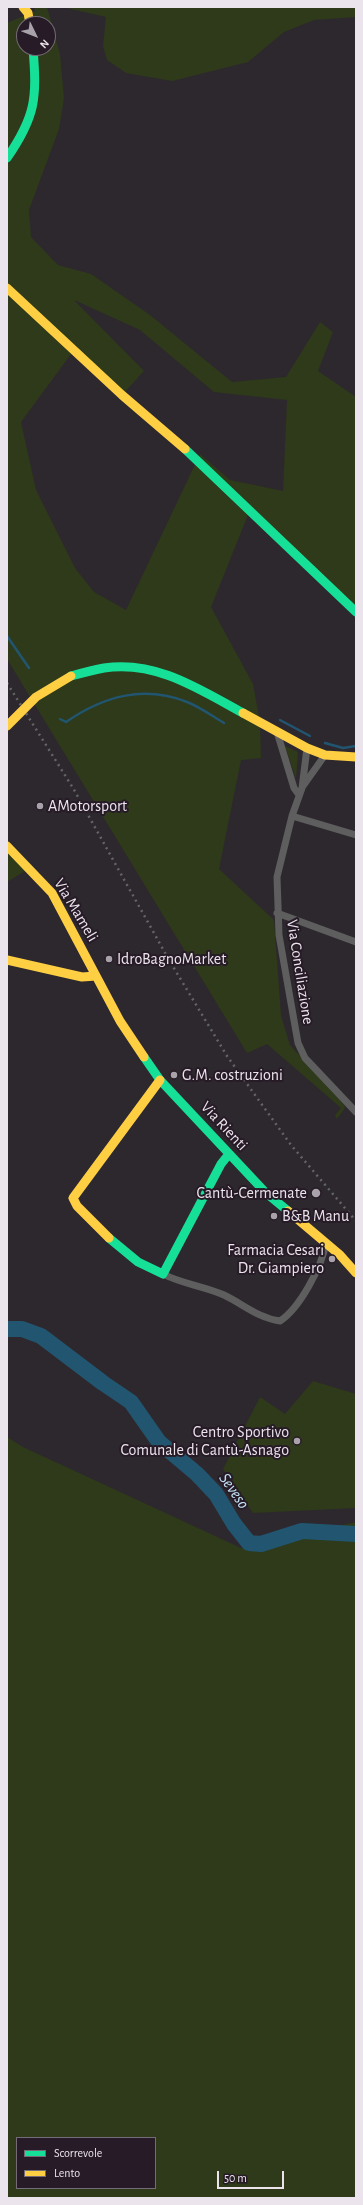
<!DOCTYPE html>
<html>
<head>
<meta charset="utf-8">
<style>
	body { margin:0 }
	#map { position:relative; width:363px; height:2205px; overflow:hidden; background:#2d282e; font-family:"Alegreya Sans",sans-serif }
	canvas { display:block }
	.frame { position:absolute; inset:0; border:8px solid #ece4ed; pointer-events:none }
	.legend { position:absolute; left:16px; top:2137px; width:140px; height:52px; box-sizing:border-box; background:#261b27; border:1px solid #756b76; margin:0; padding:5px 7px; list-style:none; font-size:12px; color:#ece4ed }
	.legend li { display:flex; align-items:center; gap:8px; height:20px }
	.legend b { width:20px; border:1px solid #756b76 }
	.north { position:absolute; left:16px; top:16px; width:40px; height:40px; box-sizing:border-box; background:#261b27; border:1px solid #756b76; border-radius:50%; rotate:133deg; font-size:11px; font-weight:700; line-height:16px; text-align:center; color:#ece4ed }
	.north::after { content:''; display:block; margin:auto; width:14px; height:18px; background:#a9a2aa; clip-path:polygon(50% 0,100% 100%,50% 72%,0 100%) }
	.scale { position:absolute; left:217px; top:2171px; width:67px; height:18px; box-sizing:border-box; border:2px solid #ece4ed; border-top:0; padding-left:5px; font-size:12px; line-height:14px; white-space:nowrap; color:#ece4ed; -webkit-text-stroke:3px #261b27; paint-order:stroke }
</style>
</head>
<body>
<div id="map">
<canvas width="363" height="2205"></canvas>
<div class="frame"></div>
<ul class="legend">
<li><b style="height:5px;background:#16e098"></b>Scorrevole</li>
<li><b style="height:5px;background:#ffcf43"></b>Lento</li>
</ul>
<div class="north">N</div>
<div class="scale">50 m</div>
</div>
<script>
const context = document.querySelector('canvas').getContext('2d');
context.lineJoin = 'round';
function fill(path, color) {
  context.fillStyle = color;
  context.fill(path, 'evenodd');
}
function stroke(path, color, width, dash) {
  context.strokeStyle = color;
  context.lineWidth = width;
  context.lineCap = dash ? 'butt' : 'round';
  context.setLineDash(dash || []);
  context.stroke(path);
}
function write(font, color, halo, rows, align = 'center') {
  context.font = font + ' "Alegreya Sans",sans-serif';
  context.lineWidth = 4;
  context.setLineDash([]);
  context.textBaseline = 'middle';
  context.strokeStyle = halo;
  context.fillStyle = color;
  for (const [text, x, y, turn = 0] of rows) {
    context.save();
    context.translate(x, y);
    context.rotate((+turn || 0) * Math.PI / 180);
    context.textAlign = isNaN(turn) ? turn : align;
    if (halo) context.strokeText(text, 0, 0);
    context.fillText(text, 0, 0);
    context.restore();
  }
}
fill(new Path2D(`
	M 34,7 L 47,7 L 60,54 L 64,98 L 59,129 L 29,210 L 31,237 L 58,265 L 91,274 L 150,315 L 232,382 L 286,377 L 320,322 L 333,332 L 318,371 L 356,397 L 356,612 L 250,510 L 211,607 L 253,684 L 260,722 L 261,758 L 241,760 L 219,869 L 274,920 L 281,1016 L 290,1045 L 344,1105 L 345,1108 L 337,1119 L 335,1115 L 341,1108 L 267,1044 L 247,1053 L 7,659 L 7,23 L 35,11 ZM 24,24 L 48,24 L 48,48 L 24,48 ZM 74,300 L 140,330 L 214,392 L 287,400 L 283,491 L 230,480 L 200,454 L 126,610 L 94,592 L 75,568 L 36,490 L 21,422 L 74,350 L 122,395 L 144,371 Z
	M 62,7 L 356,7 L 356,17 L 314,20 L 284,32 L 248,62 L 172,81 L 126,73 L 107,60 L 103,46 L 106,17 Z
	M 285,746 L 298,752 L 296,779 Z
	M 7,839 L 25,871 L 7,882 Z
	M 313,1381 L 356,1394 L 356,1508 L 253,1513 L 223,1469 L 260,1397 L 285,1414 Z
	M 7,1437 L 23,1447 L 241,1548 L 356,1522 L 356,2198 L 7,2198 ZM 17,2138 L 155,2138 L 155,2188 L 17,2188 Z`), '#2e3a19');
stroke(new Path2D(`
	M 7,636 L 29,668
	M 60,719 L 66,722 C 104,696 143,685 187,702 C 200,707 212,716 224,723
	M 280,720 L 310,736
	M 325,743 L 343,748 L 356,746`), '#215570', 2.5);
stroke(new Path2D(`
	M 7,1329 L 22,1329 L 41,1336 L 103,1383 L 131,1402 L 159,1442 L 197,1474 L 216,1494 L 234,1524 L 249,1543 L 261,1544 L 302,1531 L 356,1534`), '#215570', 16);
stroke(new Path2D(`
	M 277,732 L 294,788 L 299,795
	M 307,748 L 302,788 L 292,816 L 277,877 L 279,935 L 298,1043 L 305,1058 L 356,1112
	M 303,786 L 325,755
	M 292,816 L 356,835
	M 277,913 L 356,942
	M 163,1274 C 182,1284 204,1286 224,1295 C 243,1304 258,1318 280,1321 C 300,1308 322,1266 326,1243`), '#5e5e5e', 7);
stroke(new Path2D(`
	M 7,158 C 36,116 37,98 33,48
	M 185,449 L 356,612
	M 71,676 C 82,673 93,670 104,668 C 156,660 199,689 243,713
	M 144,1057 L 160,1080 L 265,1192 L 288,1211
	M 109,1238 L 138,1262 L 163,1274 L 221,1164 L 229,1154`), '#16e098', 9);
stroke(new Path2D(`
	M 23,7 L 28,13 L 30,24
	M 7,288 L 122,395 L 185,449
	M 243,713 L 307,748 L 325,755 L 356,757
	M 7,846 L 52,893 L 120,1021 L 144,1057
	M 7,960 L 82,977 L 96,976
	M 288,1211 L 340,1255 L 356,1273
	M 109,1238 L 77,1206 L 73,1198 L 160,1080`), '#ffcf43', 9);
stroke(new Path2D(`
	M 7,683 L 73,788 L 169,960 L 227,1056 L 291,1145 L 356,1221`), '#646465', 2.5, [2, 4]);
stroke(new Path2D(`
	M 7,726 L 36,697 L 71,676`), '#ffcf43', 9);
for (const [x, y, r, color] of [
	[40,806,4,"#a9a2aa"],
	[109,959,4,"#a9a2aa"],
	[174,1075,4,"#a9a2aa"],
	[316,1193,5,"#a9a2aa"],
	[274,1216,4,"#a9a2aa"],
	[332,1259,4,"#a9a2aa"],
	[297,1441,4,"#a9a2aa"]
]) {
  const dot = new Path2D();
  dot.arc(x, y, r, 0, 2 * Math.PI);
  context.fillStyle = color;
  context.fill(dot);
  stroke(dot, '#261b27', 1.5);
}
write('16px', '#ece4ed', '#261b27', [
	["AMotorsport",48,806],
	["IdroBagnoMarket",117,959],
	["G.M. costruzioni",182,1075],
	["Cantù-Cermenate",307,1193,"right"],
	["B&B Manu",282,1216],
	["Farmacia Cesari",324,1250,"right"],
	["Dr. Giampiero",324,1268,"right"],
	["Centro Sportivo",289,1432,"right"],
	["Comunale di Cantù-Asnago",289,1450,"right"]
], 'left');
write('16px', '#ece4ed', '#261b27', [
	["Via Mameli",76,910,59],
	["Via Conciliazione",300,972,81],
	["Via Rienti",224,1126,47]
]);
write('italic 17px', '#c1e0f3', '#261b27', [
	["Seveso",234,1491,55]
]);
</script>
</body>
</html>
